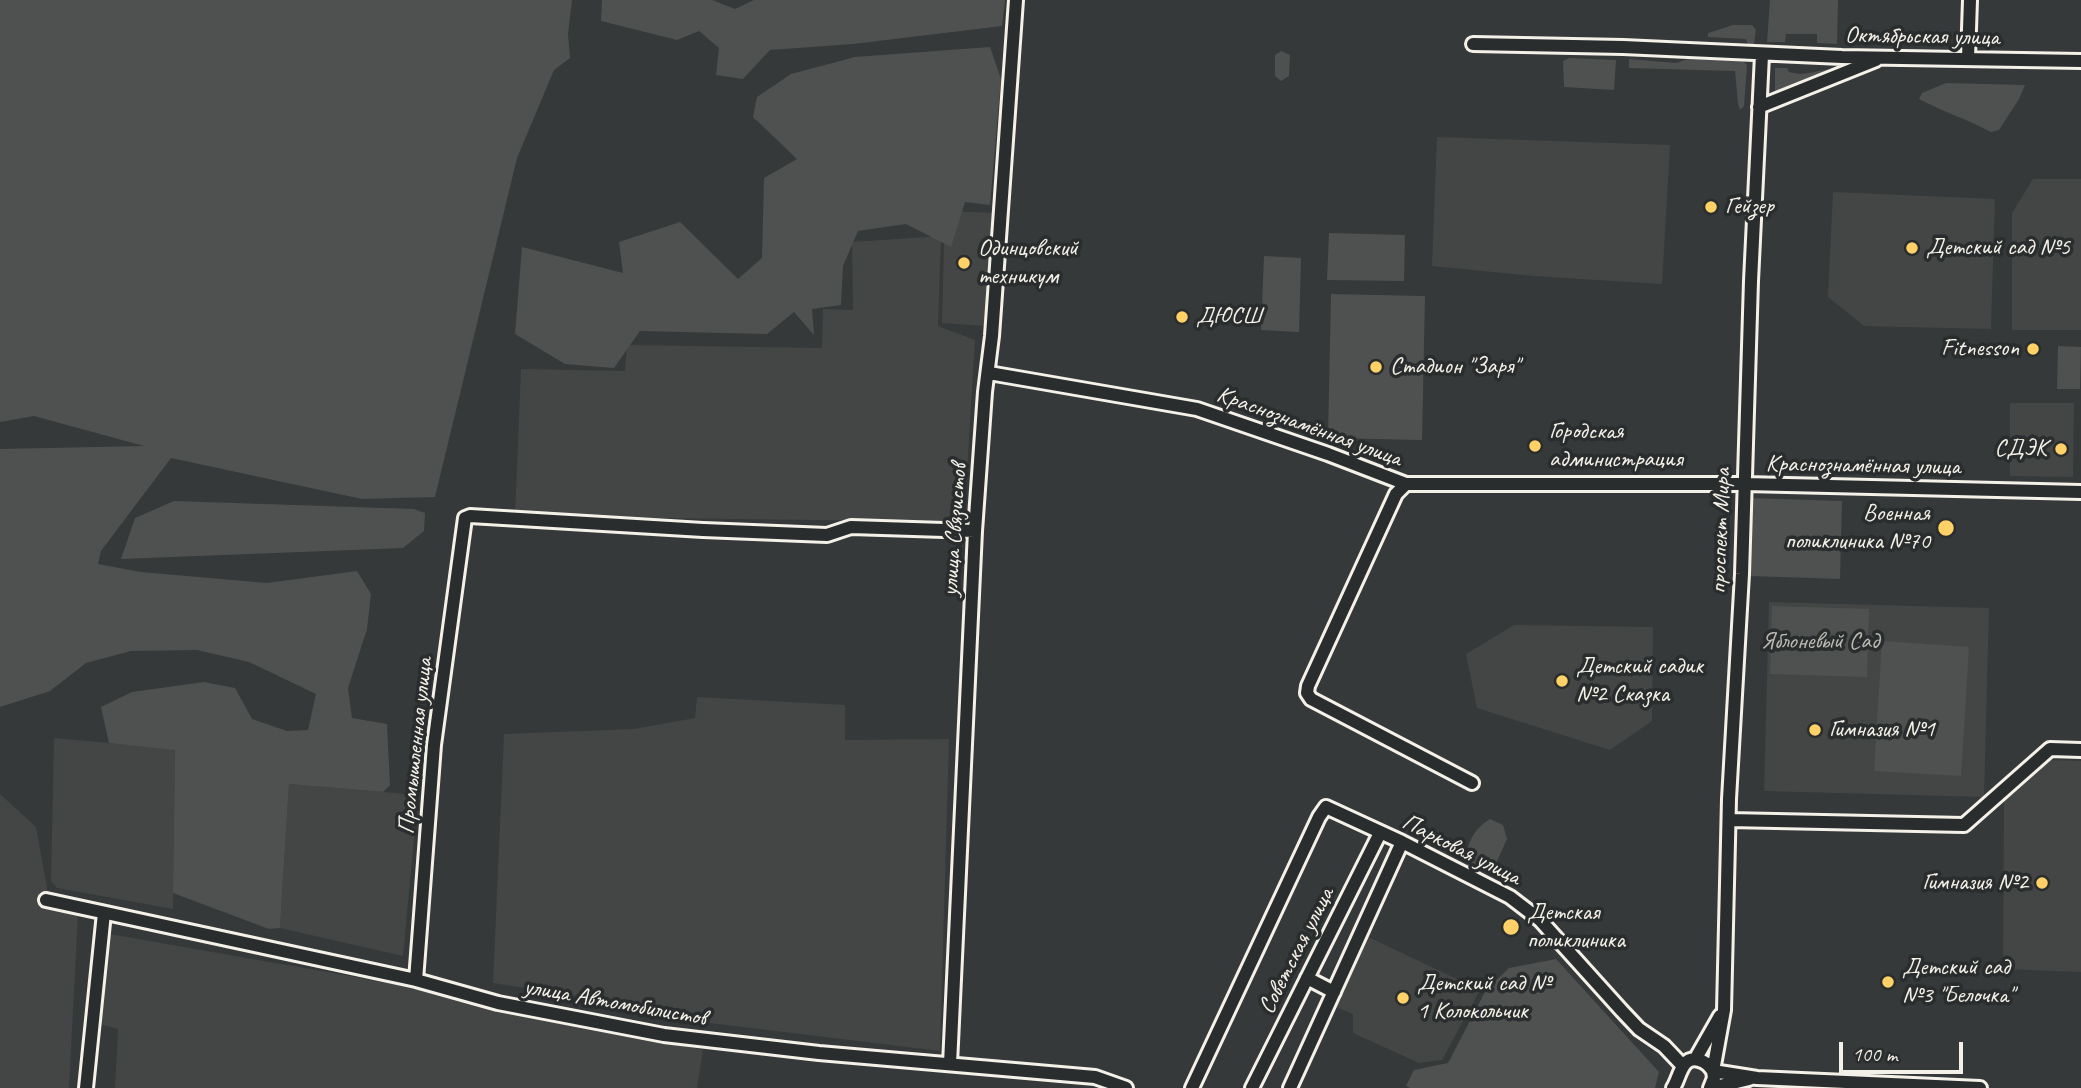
<!DOCTYPE html>
<html>
<head>
<meta charset="utf-8">
<style>
	body { margin:0 }
	#map { position:relative; width:2081px; height:1088px; overflow:hidden; background:#363939; font-family:Caveat,sans-serif }
	canvas { display:block }
	.scale { position:absolute; left:1839px; top:1042px; width:124px; height:32px; box-sizing:border-box; border:4px solid #f4f1e8; border-top:0; padding-left:9px; font-size:21px; line-height:24px; white-space:nowrap; color:#f4f1e8; -webkit-text-stroke:5px #2a2d2e; paint-order:stroke }
</style>
</head>
<body>
<div id="map">
<canvas width="2081" height="1088"></canvas>
<div class="scale">100 m</div>
</div>
<script>
const context = document.querySelector('canvas').getContext('2d');
context.lineJoin = 'round';
function fill(path, color) {
  context.fillStyle = color;
  context.fill(path, 'evenodd');
}
function stroke(path, color, width, dash) {
  context.strokeStyle = color;
  context.lineWidth = width;
  context.lineCap = dash ? 'butt' : 'round';
  context.setLineDash(dash || []);
  context.stroke(path);
}
function write(font, color, halo, rows, align = 'center') {
  context.font = font + ' Caveat,sans-serif';
  context.lineWidth = 7;
  context.setLineDash([]);
  context.textBaseline = 'middle';
  context.strokeStyle = halo;
  context.fillStyle = color;
  for (const [text, x, y, turn = 0] of rows) {
    context.save();
    context.translate(x, y);
    context.rotate((+turn || 0) * Math.PI / 180);
    context.textAlign = isNaN(turn) ? turn : align;
    if (halo) context.strokeText(text, 0, 0);
    context.fillText(text, 0, 0);
    context.restore();
  }
}
fill(new Path2D(`
	M 1437,137 L 1670,145 L 1662,284 L 1533,276 L 1432,266 Z
	M 2033,179 L 2081,179 L 2081,330 L 2012,330 L 2012,213 Z
	M 1833,192 L 1995,199 L 1991,329 L 1864,326 L 1828,297 Z
	M 945,211 L 995,213 L 987,326 L 942,323 Z
	M 941,236 L 938,326 L 975,340 L 964,522 L 515,516 L 521,369 L 625,371 L 627,345 L 822,348 L 823,309 L 853,310 L 852,242 Z
	M 2010,403 L 2074,403 L 2073,477 L 2010,476 Z
	M 1769,602 L 1989,608 L 1984,797 L 1764,791 Z
	M 1514,625 L 1653,627 L 1652,721 L 1610,750 L 1477,708 L 1466,654 Z
	M 697,697 L 845,705 L 845,740 L 949,739 L 940,1051 L 652,1016 L 621,1003 L 493,983 L 504,734 L 634,729 L 695,718 Z
	M 54,738 L 175,749 L 173,909 L 57,888 L 51,881 Z
	M 2049,760 L 2081,761 L 2081,972 L 2003,969 L 2004,798 Z
	M 289,784 L 418,795 L 403,956 L 280,928 Z
	M 0,794 L 36,827 L 48,893 L 46,905 L 78,913 L 69,1088 L 0,1088 Z
	M 104,933 L 401,985 L 703,1050 L 697,1088 L 115,1088 L 118,1029 L 92,1022 Z
	M 1362,934 L 1480,990 L 1442,1060 L 1419,1063 L 1353,1033 L 1353,1014 L 1328,1004 Z`), '#434645');
fill(new Path2D(`
	M 0,0 L 572,0 L 568,34 L 570,58 L 554,70 L 517,158 L 435,497 L 362,499 L 171,458 L 101,551 L 98,564 L 141,572 L 267,583 L 357,571 L 371,594 L 367,629 L 348,688 L 352,718 L 387,724 L 390,785 L 383,792 L 289,784 L 280,928 L 269,929 L 173,893 L 175,750 L 109,743 L 101,707 L 132,692 L 204,682 L 235,688 L 252,719 L 287,731 L 308,730 L 316,694 L 249,662 L 197,650 L 131,651 L 86,663 L 50,691 L 0,707 L 0,449 L 144,446 L 34,416 L 0,422 Z
	M 602,0 L 712,0 L 735,9 L 754,0 L 1005,0 L 1002,26 L 853,44 L 770,50 L 743,79 L 716,75 L 719,48 L 699,31 L 677,40 L 601,21 Z
	M 1770,0 L 1838,0 L 1837,44 L 1817,43 L 1817,34 L 1786,34 L 1785,42 L 1767,42 Z
	M 1733,25 L 1752,25 L 1756,30 L 1754,44 L 1748,45 L 1746,39 L 1708,37 L 1708,33 Z
	M 990,47 L 1001,79 L 990,205 L 965,202 L 951,247 L 906,224 L 858,231 L 843,266 L 841,305 L 812,309 L 814,335 L 794,312 L 767,334 L 640,331 L 614,368 L 565,364 L 515,334 L 522,247 L 623,273 L 619,242 L 680,222 L 738,279 L 762,258 L 764,178 L 797,159 L 753,117 L 757,97 L 791,74 L 855,57 Z
	M 1281,51 L 1290,55 L 1289,76 L 1281,81 L 1275,76 L 1275,55 Z
	M 1569,58 L 1616,60 L 1614,90 L 1564,87 L 1563,61 Z
	M 1629,59 L 1676,63 L 1688,59 L 1742,60 L 1747,65 L 1744,106 L 1740,110 L 1738,104 L 1735,71 L 1629,68 Z
	M 1775,68 L 1787,68 L 1789,72 C 1806,77 1818,69 1835,69 L 1835,72 L 1775,96 Z
	M 1946,83 L 2025,85 L 2019,99 L 1999,130 L 1991,132 C 1967,119 1943,112 1919,99 L 1922,93 Z
	M 1329,233 L 1405,235 L 1404,281 L 1327,280 Z
	M 1264,256 L 1301,258 L 1299,332 L 1261,330 Z
	M 1331,294 L 1425,296 L 1422,440 L 1328,438 Z
	M 2058,346 L 2081,347 L 2080,389 L 2057,389 Z
	M 1750,498 L 1842,501 L 1840,579 L 1750,576 Z
	M 174,501 L 414,509 L 425,513 L 424,531 L 403,548 L 121,559 L 135,518 Z
	M 1772,606 L 1869,609 L 1867,677 L 1770,674 Z
	M 1882,641 L 1969,647 L 1961,776 L 1874,771 Z
	M 1490,819 L 1503,825 L 1507,839 L 1493,870 L 1480,872 L 1468,866 C 1464,847 1473,829 1490,819 Z
	M 1556,959 L 1659,1072 L 1655,1088 L 1410,1088 L 1406,1086 L 1414,1070 L 1448,1063 L 1486,990 L 1509,968 Z`), '#4e514f');
const minor = new Path2D(`
	M 1473,44 L 1623,47 L 1842,57 L 2081,61
	M 1968,58 L 1970,0
	M 1759,107 L 1876,60
	M 989,373 L 1197,409 L 1328,454 L 1406,484 L 1745,484 L 2081,492
	M 1406,484 L 1396,494 L 1308,686 L 1307,693 L 1311,699 L 1472,783
	M 1729,820 L 1964,825 L 2050,749 L 2081,750
	M 46,900 L 416,980 L 498,1003 L 664,1035 L 819,1053 L 1095,1077 L 1126,1088
	M 1307,978 L 1334,992
	M 416,980 L 434,745 L 465,518 L 470,516 L 703,530 L 827,535 L 851,527 L 975,531
	M 1696,1058 L 1720,1016
	M 950,1064 L 975,531 L 985,392 L 992,336 L 1016,0
	M 1713,1071 L 1757,1078 L 1980,1088
	M 86,1088 L 104,913
	M 1192,1088 L 1319,817 L 1326,807 L 1402,842 L 1510,897 L 1540,920 L 1622,1011 L 1639,1029 L 1664,1046 L 1683,1066
	M 1252,1088 L 1380,833
	M 1290,1088 L 1402,842
	M 1673,1088 C 1680,1078 1681,1055 1699,1060 C 1706,1062 1709,1065 1713,1071
	M 1710,1088 L 1714,1078 L 1713,1071 L 1724,1010 L 1729,799 L 1742,574 L 1751,281 L 1762,55
	M 1711,1088 L 1749,1079`);
stroke(minor, '#f4f1e8', 18);
stroke(minor, '#2a2d2e', 12);
for (const [x, y, r, color] of [
	[1711,207,7,"#ffd166"],
	[1912,248,7,"#ffd166"],
	[964,263,7,"#ffd166"],
	[1182,317,7,"#ffd166"],
	[2033,349,7,"#ffd166"],
	[1376,367,7,"#ffd166"],
	[1535,446,7,"#ffd166"],
	[2061,449,7,"#ffd166"],
	[1946,528,9,"#ffd166"],
	[1562,681,7,"#ffd166"],
	[1815,730,7,"#ffd166"],
	[2042,883,7,"#ffd166"],
	[1511,927,9,"#ffd166"],
	[1888,982,7,"#ffd166"],
	[1403,998,7,"#ffd166"]
]) {
  const dot = new Path2D();
  dot.arc(x, y, r, 0, 2 * Math.PI);
  context.fillStyle = color;
  context.fill(dot);
  stroke(dot, '#2a2d2e', 2.5);
}
write('24px', '#f4f1e8', '#2a2d2e', [
	["Октябрьская улица",1922,37,1],
	["Краснознамённая улица",1309,427,20],
	["Краснознамённая улица",1863,466,1],
	["улица Связистов",955,530,-86],
	["проспект Мира",1721,531,-88],
	["Промышленная улица",416,746,-84],
	["Парковая улица",1461,850,27],
	["Советская улица",1297,951,-63],
	["улица Автомобилистов",615,1003,10]
]);
write('24px', '#f4f1e8', '#2a2d2e', [
	["Гейзер",1725,207],
	["Детский сад №5",1926,248],
	["Одинцовский",978,249],
	["техникум",978,277],
	["ДЮСШ",1196,317],
	["Fitnesson",2019,349,"right"],
	["Стадион \"Заря\"",1390,367],
	["Городская",1549,432],
	["администрация",1549,460],
	["СДЭК",2047,449,"right"],
	["Военная",1930,514,"right"],
	["поликлиника №70",1930,542,"right"],
	["Детский садик",1576,667],
	["№2 Сказка",1576,695],
	["Гимназия №1",1829,730],
	["Гимназия №2",2028,883,"right"],
	["Детская",1527,913],
	["поликлиника",1527,941],
	["Детский сад",1902,968],
	["№3 \"Белочка\"",1902,996],
	["Детский сад №",1417,984],
	["1 Колокольчик",1417,1012]
], 'left');
write('24px', '#bab9b2', '#2a2d2e', [
	["Яблоневый Сад",1820,642]
]);
</script>
</body>
</html>
